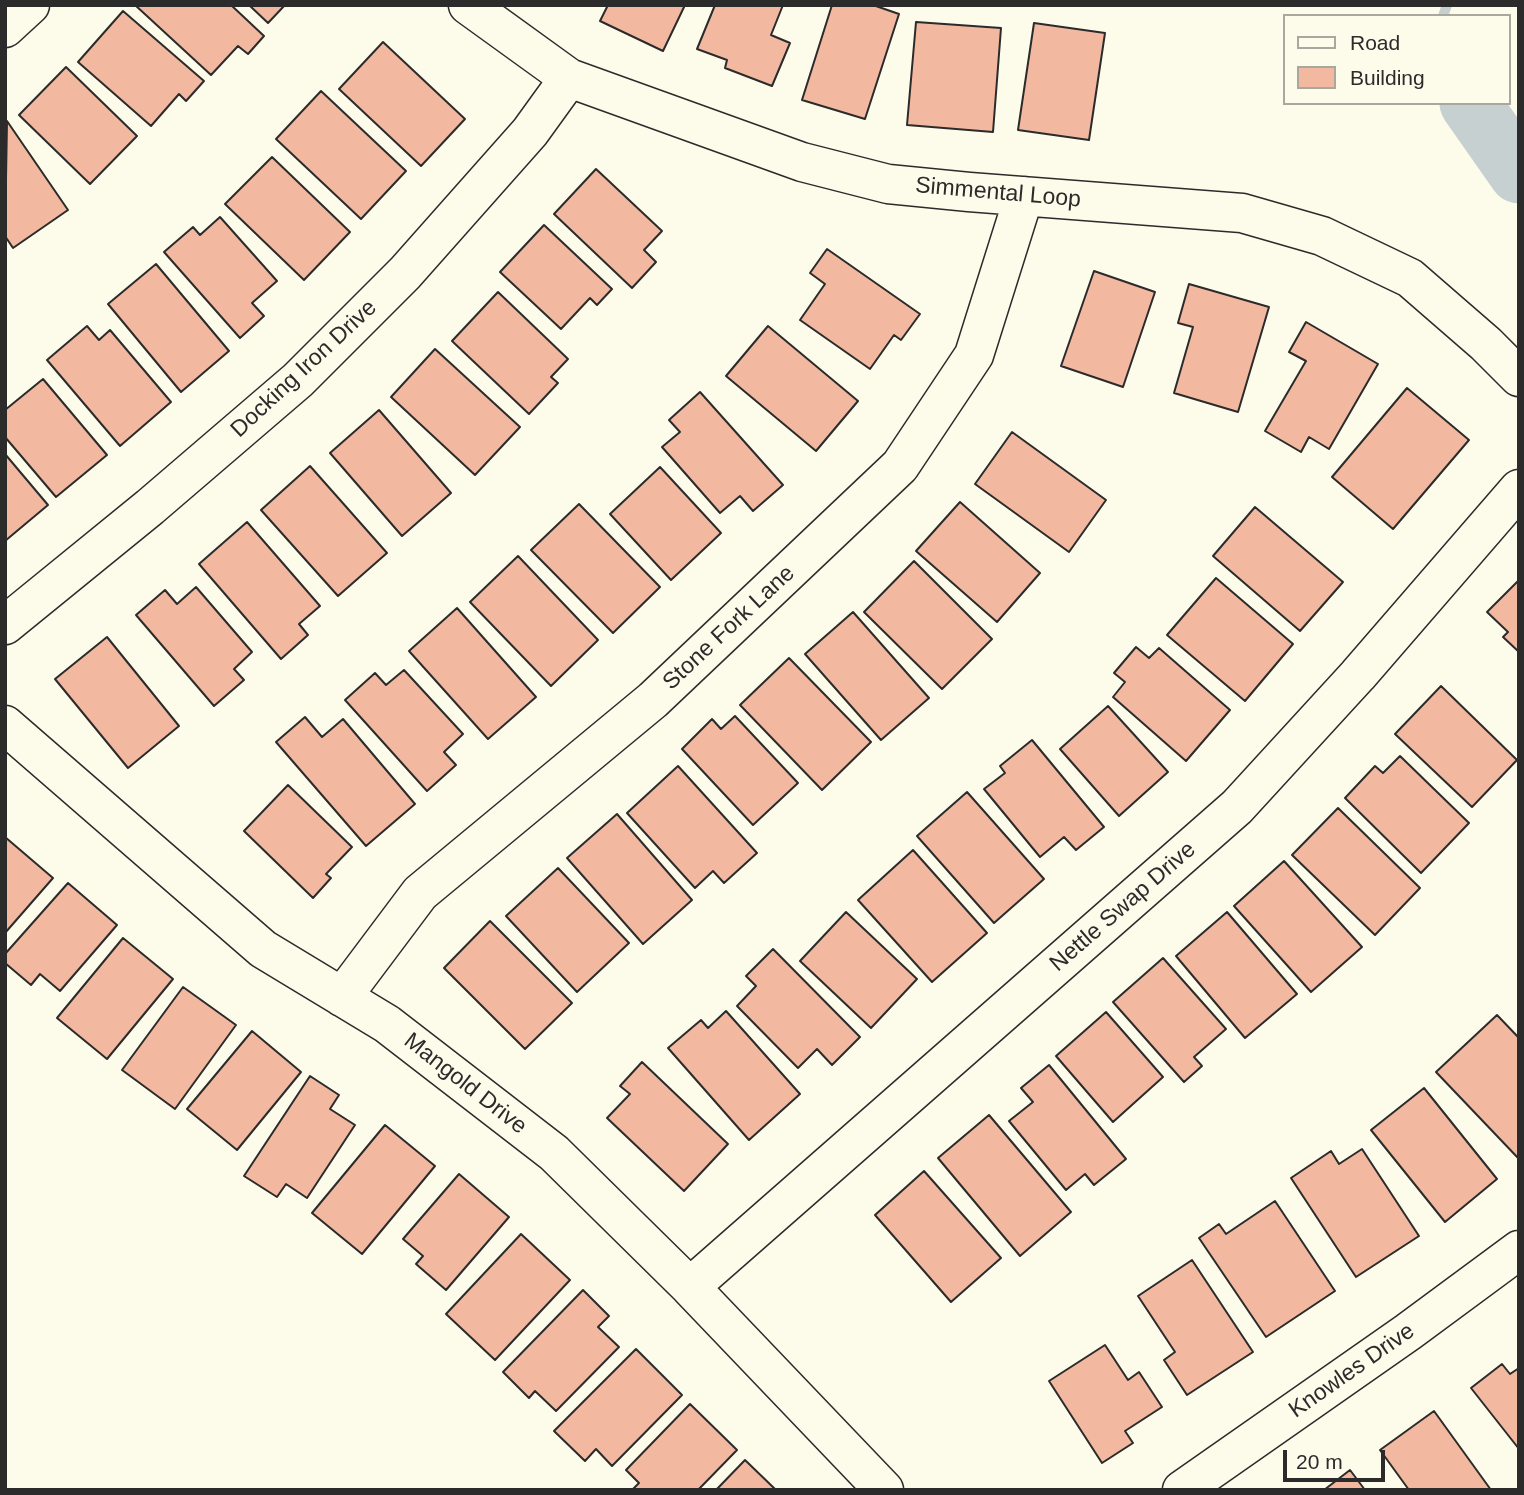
<!DOCTYPE html>
<html>
<head>
<meta charset="utf-8">
<style>
	body { margin:0 }
	#map { position:relative; width:1524px; height:1495px; overflow:hidden; background:#fdfbea; font-family:Arial,sans-serif }
	canvas { display:block }
	.frame { position:absolute; inset:0; border:7px solid #2b2b2b; pointer-events:none }
	.legend { position:absolute; left:1283px; top:14px; width:228px; height:91px; box-sizing:border-box; background:#fdfbea; border:2px solid #a9a89e; margin:0; padding:9px 12px; list-style:none; font-size:21px; color:#2b2b2b }
	.legend li { display:flex; align-items:center; gap:14px; height:35px }
	.legend b { width:35px; border:2px solid #a9a89e }
	.scale { position:absolute; left:1283px; top:1450px; width:102px; height:32px; box-sizing:border-box; border:4px solid #2b2b2b; border-top:0; padding-left:9px; font-size:21px; line-height:24px; white-space:nowrap; color:#2b2b2b; -webkit-text-stroke:5px #fdfbea; paint-order:stroke }
</style>
</head>
<body>
<div id="map">
<canvas width="1524" height="1495"></canvas>
<div class="frame"></div>
<ul class="legend">
<li><b style="height:9px;background:#fdfbea"></b>Road</li>
<li><b style="height:19px;background:#f2b8a0"></b>Building</li>
</ul>
<div class="scale">20 m</div>
</div>
<script>
const context = document.querySelector('canvas').getContext('2d');
context.lineJoin = 'round';
function stroke(path, color, width, dash) {
  context.strokeStyle = color;
  context.lineWidth = width;
  context.lineCap = dash ? 'butt' : 'round';
  context.setLineDash(dash || []);
  context.stroke(path);
}
function fill(path, color) {
  context.fillStyle = color;
  context.fill(path, 'evenodd');
}
function write(font, color, halo, rows, align = 'center') {
  context.font = font + ' Arial,sans-serif';
  context.lineWidth = 5;
  context.setLineDash([]);
  context.textBaseline = 'middle';
  context.strokeStyle = halo;
  context.fillStyle = color;
  for (const [text, x, y, turn = 0] of rows) {
    context.save();
    context.translate(x, y);
    context.rotate((+turn || 0) * Math.PI / 180);
    context.textAlign = isNaN(turn) ? turn : align;
    if (halo) context.strokeText(text, 0, 0);
    context.fillText(text, 0, 0);
    context.restore();
  }
}
stroke(new Path2D(`
	M 1443,16 L 1447,5`), '#c7d0d0', 10);
stroke(new Path2D(`
	M 1470,103 L 1519,173`), '#c7d0d0', 61);
const building = new Path2D(`
	M 135,5 L 231,5 L 264,36 L 248,54 L 238,46 L 211,75 Z
	M 249,5 L 285,5 L 268,23 Z
	M 608,5 L 685,5 L 663,51 L 600,21 Z
	M 715,5 L 783,5 L 771,35 L 790,43 L 772,86 L 725,68 L 727,60 L 697,49 Z
	M 832,5 L 873,5 L 899,14 L 865,119 L 802,100 Z
	M 123,11 L 204,81 L 186,101 L 179,94 L 151,126 L 78,62 Z
	M 916,22 L 1001,28 L 993,132 L 907,125 Z
	M 1034,23 L 1105,33 L 1089,140 L 1018,130 Z
	M 383,42 L 465,119 L 421,166 L 339,89 Z
	M 66,67 L 137,136 L 90,184 L 19,115 Z
	M 321,91 L 406,171 L 361,219 L 276,139 Z
	M 7,121 L 68,210 L 13,248 L 5,236 Z
	M 272,157 L 350,232 L 304,280 L 225,204 Z
	M 596,169 L 662,231 L 644,250 L 656,262 L 632,288 L 554,214 Z
	M 220,217 L 277,281 L 252,303 L 264,316 L 240,338 L 164,252 L 193,227 L 200,235 Z
	M 544,225 L 612,289 L 597,305 L 590,298 L 561,329 L 500,272 Z
	M 827,249 L 920,314 L 901,340 L 894,335 L 870,369 L 800,320 L 825,284 L 810,273 Z
	M 156,264 L 229,351 L 181,392 L 108,304 Z
	M 1094,271 L 1155,292 L 1123,387 L 1061,366 Z
	M 1189,284 L 1269,307 L 1238,412 L 1174,393 L 1193,327 L 1178,323 Z
	M 498,292 L 568,359 L 551,377 L 558,383 L 529,414 L 452,341 Z
	M 1306,322 L 1378,364 L 1329,449 L 1309,437 L 1301,452 L 1265,431 L 1306,361 L 1289,352 Z
	M 87,326 L 99,340 L 110,330 L 171,402 L 120,446 L 47,360 Z
	M 768,326 L 858,401 L 816,451 L 726,376 Z
	M 435,349 L 520,427 L 475,475 L 391,397 Z
	M 43,379 L 107,455 L 56,497 L 5,437 L 5,410 Z
	M 1407,388 L 1469,440 L 1393,529 L 1332,477 Z
	M 700,392 L 783,485 L 753,511 L 740,496 L 720,513 L 662,447 L 680,432 L 669,420 Z
	M 379,410 L 451,493 L 402,536 L 330,453 Z
	M 1012,432 L 1106,500 L 1069,552 L 975,484 Z
	M 5,454 L 48,505 L 5,541 Z
	M 310,466 L 387,553 L 338,596 L 261,510 Z
	M 660,467 L 721,533 L 671,580 L 610,514 Z
	M 960,502 L 1040,573 L 997,622 L 916,551 Z
	M 579,504 L 660,587 L 613,633 L 531,550 Z
	M 1255,507 L 1343,582 L 1300,631 L 1213,556 Z
	M 247,522 L 320,606 L 299,624 L 308,635 L 281,659 L 199,564 Z
	M 518,556 L 598,640 L 551,686 L 470,602 Z
	M 914,561 L 992,639 L 942,689 L 864,612 Z
	M 1216,578 L 1293,644 L 1245,701 L 1167,635 Z
	M 1519,580 L 1519,652 L 1503,637 L 1508,632 L 1487,612 Z
	M 196,587 L 252,652 L 234,669 L 244,680 L 214,706 L 136,615 L 165,590 L 177,604 Z
	M 457,608 L 536,697 L 488,739 L 409,651 Z
	M 853,612 L 929,698 L 881,740 L 805,654 Z
	M 107,637 L 179,726 L 128,768 L 55,679 Z
	M 1136,647 L 1149,658 L 1159,648 L 1230,710 L 1186,761 L 1113,697 L 1125,682 L 1114,673 Z
	M 789,658 L 871,742 L 822,790 L 740,705 Z
	M 404,670 L 463,734 L 444,752 L 456,765 L 427,791 L 345,700 L 375,673 L 386,685 Z
	M 1441,686 L 1517,760 L 1472,807 L 1395,734 Z
	M 1108,706 L 1168,772 L 1119,816 L 1060,749 Z
	M 735,716 L 798,783 L 753,825 L 682,749 L 712,719 L 721,729 Z
	M 305,717 L 322,737 L 343,719 L 415,804 L 366,846 L 276,742 Z
	M 1032,740 L 1104,827 L 1076,850 L 1064,837 L 1040,857 L 984,789 L 1005,773 L 1000,766 Z
	M 1400,756 L 1469,823 L 1421,873 L 1345,798 L 1375,766 L 1383,773 Z
	M 678,766 L 757,853 L 724,883 L 713,871 L 695,888 L 627,813 Z
	M 288,785 L 352,847 L 326,874 L 331,878 L 313,898 L 244,831 Z
	M 967,792 L 1044,879 L 994,923 L 917,836 Z
	M 1338,808 L 1420,888 L 1375,935 L 1292,855 Z
	M 617,814 L 692,900 L 643,944 L 567,858 Z
	M 5,837 L 53,878 L 5,933 Z
	M 913,850 L 987,933 L 932,982 L 858,900 Z
	M 1284,861 L 1362,947 L 1311,992 L 1234,906 Z
	M 558,868 L 629,943 L 577,992 L 506,916 Z
	M 68,883 L 117,925 L 60,991 L 40,974 L 31,985 L 5,963 L 5,954 Z
	M 846,912 L 917,979 L 871,1028 L 800,961 Z
	M 1227,912 L 1297,994 L 1245,1038 L 1176,956 Z
	M 490,921 L 572,1003 L 525,1049 L 444,968 Z
	M 123,938 L 173,979 L 107,1059 L 57,1018 Z
	M 773,949 L 860,1037 L 832,1065 L 817,1049 L 798,1068 L 737,1006 L 756,986 L 746,976 Z
	M 1163,958 L 1226,1029 L 1194,1057 L 1202,1066 L 1184,1082 L 1113,1002 Z
	M 183,987 L 236,1025 L 175,1109 L 122,1070 Z
	M 726,1011 L 800,1094 L 749,1140 L 668,1048 L 701,1020 L 708,1028 Z
	M 1106,1012 L 1163,1077 L 1113,1122 L 1056,1056 Z
	M 1497,1015 L 1519,1038 L 1519,1159 L 1436,1072 Z
	M 252,1031 L 301,1072 L 237,1150 L 187,1109 Z
	M 642,1062 L 728,1144 L 684,1191 L 607,1118 L 630,1094 L 620,1086 Z
	M 1049,1065 L 1126,1159 L 1094,1185 L 1085,1174 L 1066,1190 L 1009,1121 L 1033,1102 L 1021,1088 Z
	M 310,1076 L 339,1095 L 330,1109 L 355,1125 L 307,1198 L 286,1184 L 277,1197 L 244,1176 Z
	M 1424,1088 L 1497,1179 L 1445,1222 L 1371,1130 Z
	M 989,1115 L 1071,1212 L 1020,1256 L 938,1158 Z
	M 385,1125 L 435,1166 L 362,1254 L 312,1213 Z
	M 1362,1149 L 1419,1236 L 1356,1277 L 1291,1178 L 1331,1151 L 1339,1164 Z
	M 924,1171 L 1001,1258 L 951,1302 L 875,1215 Z
	M 459,1174 L 509,1217 L 446,1290 L 416,1264 L 423,1256 L 403,1239 Z
	M 1275,1201 L 1335,1291 L 1266,1337 L 1199,1238 L 1219,1224 L 1226,1234 Z
	M 521,1234 L 570,1280 L 495,1360 L 446,1314 Z
	M 1192,1260 L 1253,1352 L 1187,1395 L 1164,1360 L 1175,1352 L 1138,1296 Z
	M 583,1290 L 609,1316 L 598,1327 L 619,1347 L 556,1411 L 535,1391 L 529,1398 L 503,1372 Z
	M 1105,1345 L 1128,1380 L 1139,1372 L 1162,1407 L 1125,1431 L 1133,1443 L 1102,1463 L 1049,1381 Z
	M 636,1349 L 682,1395 L 612,1466 L 596,1449 L 585,1461 L 554,1431 Z
	M 1502,1364 L 1510,1374 L 1519,1368 L 1519,1449 L 1471,1388 Z
	M 690,1404 L 737,1450 L 698,1490 L 632,1490 L 639,1483 L 626,1470 Z
	M 1434,1411 L 1491,1490 L 1409,1490 L 1380,1450 Z
	M 745,1460 L 776,1490 L 716,1490 Z
	M 1350,1470 L 1365,1490 L 1324,1490 Z`);
fill(building, '#f2b8a0');
stroke(building, '#2b2b2b', 2);
const minor = new Path2D(`
	M 468,5 L 569,78 L 802,162 L 888,184 L 969,192 L 1242,213 L 1322,236 L 1410,278 L 1486,344 L 1519,377
	M 5,28 L 30,5
	M 5,625 L 150,507 L 298,380 L 405,273 L 530,132 L 569,78
	M 5,725 L 263,949 L 387,1024 L 554,1153 L 690,1287 L 884,1490
	M 342,997 L 420,893 L 653,700 L 900,466 L 974,355 L 1024,196
	M 690,1287 L 1237,807 L 1358,675 L 1519,489
	M 1182,1490 L 1408,1332 L 1519,1250`);
stroke(minor, '#2b2b2b', 41);
stroke(minor, '#fdfbea', 38);
write('23px', '#2b2b2b', '#fdfbea', [
	["Simmental Loop",998,193,5],
	["Docking Iron Drive",304,369,-43],
	["Stone Fork Lane",729,628,-43],
	["Nettle Swap Drive",1123,907,-41],
	["Mangold Drive",465,1084,38],
	["Knowles Drive",1352,1371,-35]
]);
</script>
</body>
</html>
